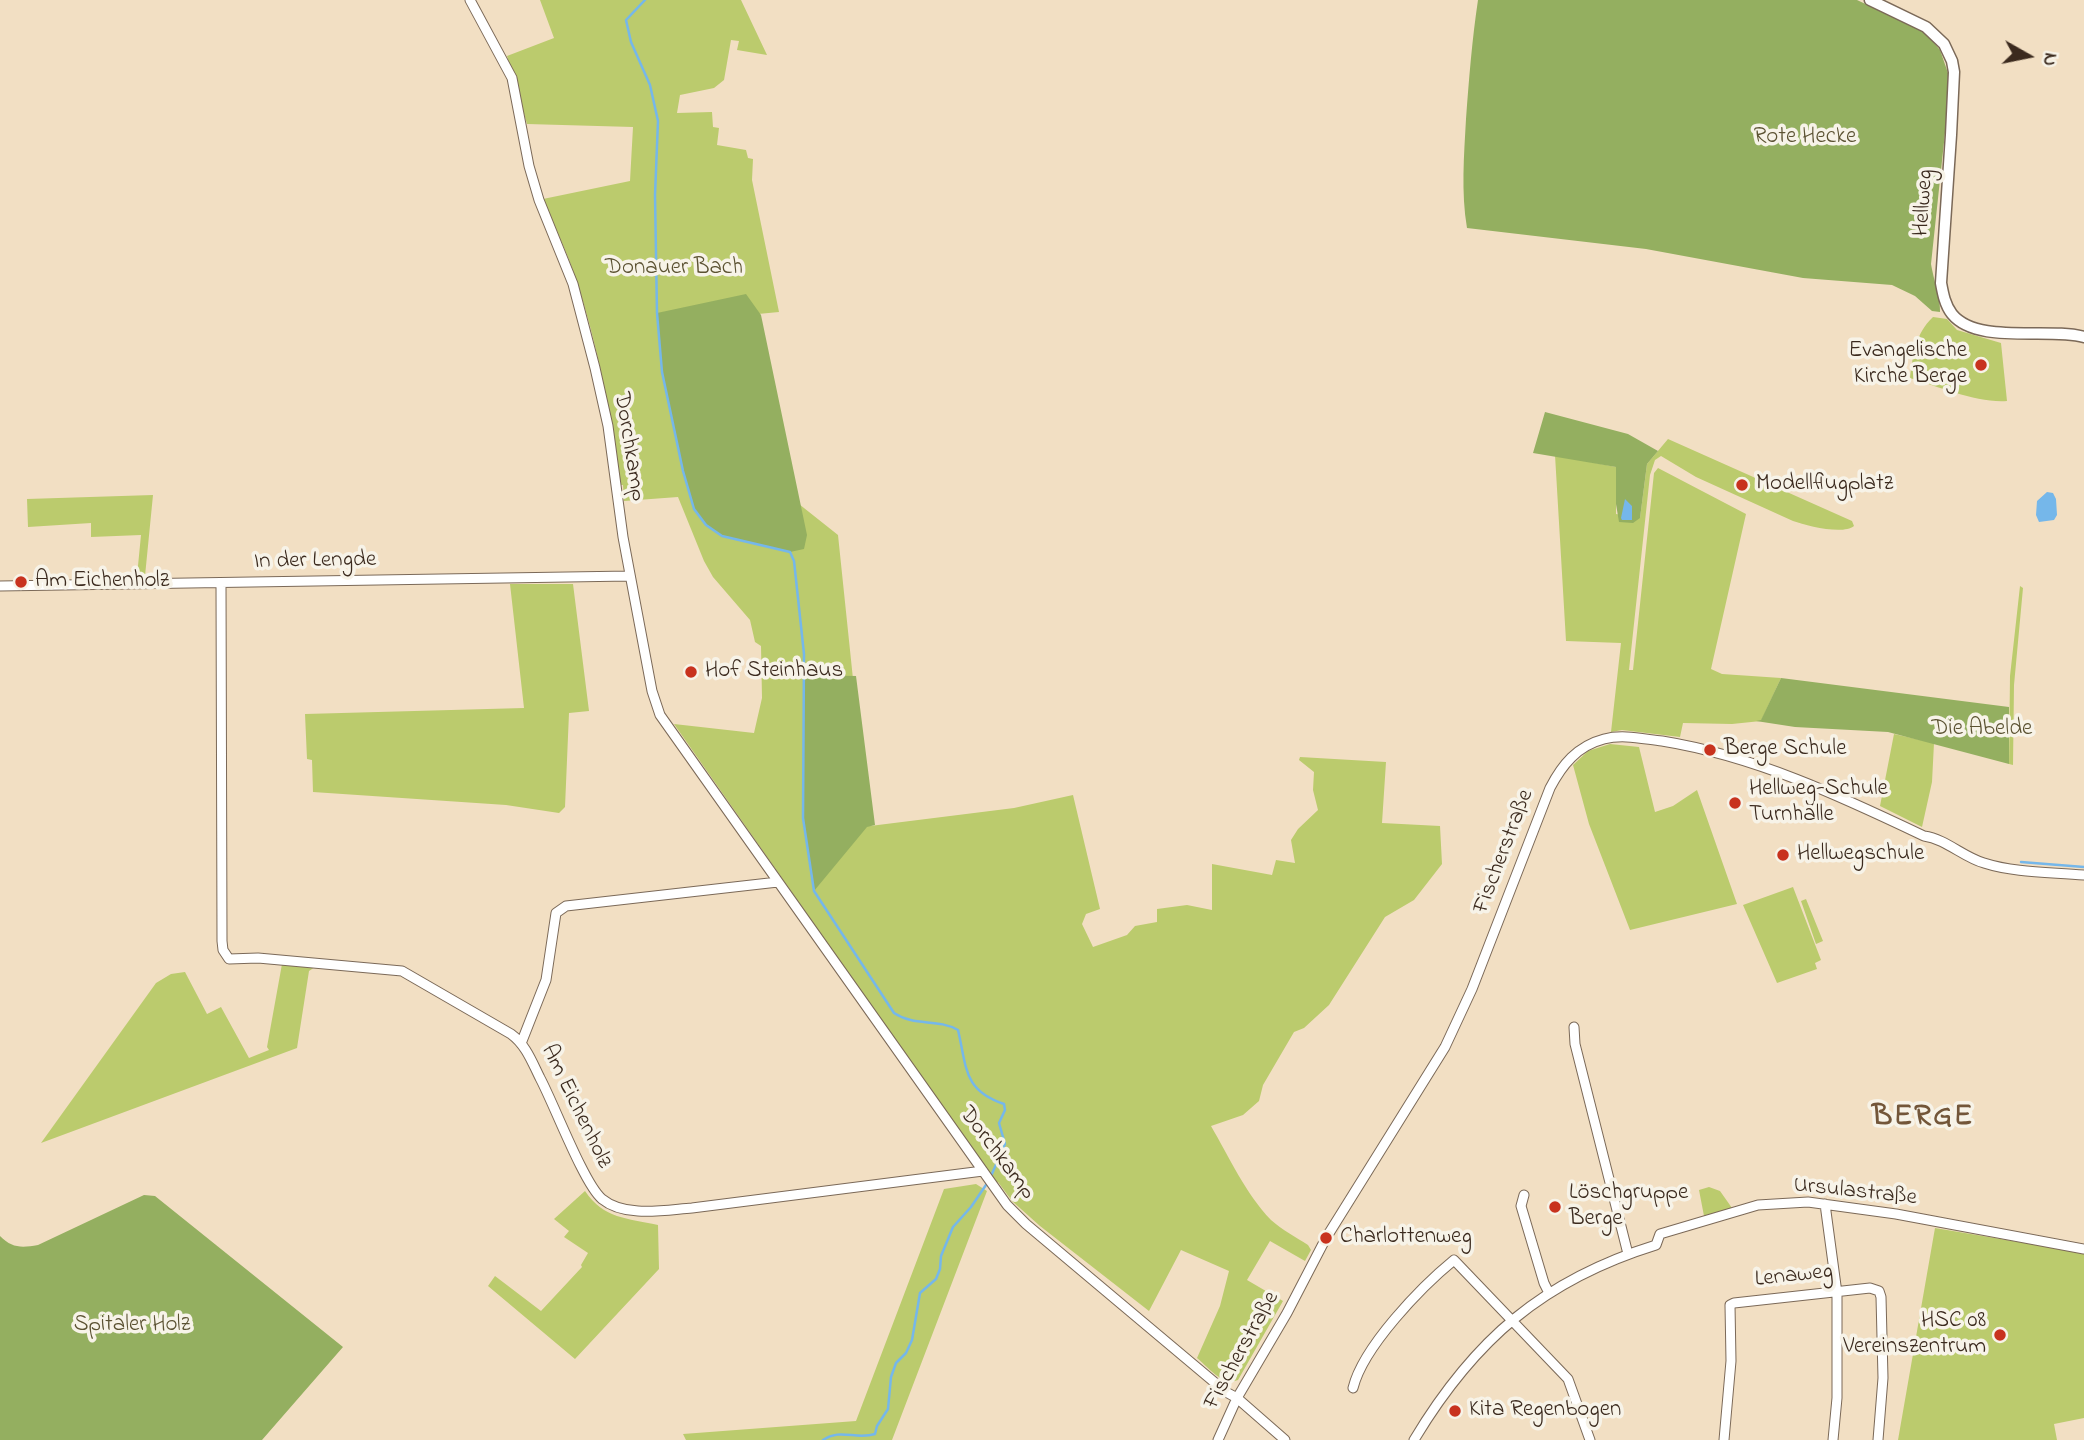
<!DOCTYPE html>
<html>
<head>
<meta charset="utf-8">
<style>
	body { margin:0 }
	#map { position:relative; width:2084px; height:1440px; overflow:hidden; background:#f2dfc3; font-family:"Indie Flower",sans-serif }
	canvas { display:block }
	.north { position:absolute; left:1993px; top:21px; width:70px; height:70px; -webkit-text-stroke:5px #f7f3e8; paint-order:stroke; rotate:99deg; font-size:19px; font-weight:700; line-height:28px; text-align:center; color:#3b2a1e }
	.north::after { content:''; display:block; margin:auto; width:24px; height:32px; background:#3b2a1e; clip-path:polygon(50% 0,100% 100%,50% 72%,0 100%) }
</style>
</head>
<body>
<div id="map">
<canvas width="2084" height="1440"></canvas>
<div class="north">N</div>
</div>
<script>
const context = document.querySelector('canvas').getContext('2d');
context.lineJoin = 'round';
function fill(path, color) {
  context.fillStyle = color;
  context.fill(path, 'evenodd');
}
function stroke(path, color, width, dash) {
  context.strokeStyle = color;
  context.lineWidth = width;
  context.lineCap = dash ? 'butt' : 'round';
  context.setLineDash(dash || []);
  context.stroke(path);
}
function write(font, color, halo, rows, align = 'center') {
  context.font = font + ' "Indie Flower",sans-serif';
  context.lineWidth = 7;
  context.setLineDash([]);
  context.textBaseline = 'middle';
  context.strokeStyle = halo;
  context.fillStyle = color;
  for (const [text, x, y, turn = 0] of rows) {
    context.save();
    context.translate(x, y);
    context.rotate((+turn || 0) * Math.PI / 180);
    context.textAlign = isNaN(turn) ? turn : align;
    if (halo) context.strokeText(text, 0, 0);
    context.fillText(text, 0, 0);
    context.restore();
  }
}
fill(new Path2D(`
	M 540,0 L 741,0 L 767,55 L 737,50 L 739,41 L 731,40 L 724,80 L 714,88 L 680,95 L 677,113 L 712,112 L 713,127 L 719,128 L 717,145 L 746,150 L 748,158 L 753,159 L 752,180 L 779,312 L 758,314 L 775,485 L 838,535 L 868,823 L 870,826 L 1014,808 L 1073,795 L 1100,909 L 1086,914 L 1082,924 L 1093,947 L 1127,935 L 1135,926 L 1157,922 L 1157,909 L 1187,905 L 1212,910 L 1212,864 L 1272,875 L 1276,860 L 1295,863 L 1291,840 L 1298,829 L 1318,810 L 1313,790 L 1314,772 L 1299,760 L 1300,757 L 1386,762 L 1382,823 L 1440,826 L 1442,864 L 1414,900 L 1385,917 L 1329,1005 L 1304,1028 L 1294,1032 L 1263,1085 L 1259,1101 L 1243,1115 L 1211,1126 C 1229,1157 1246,1194 1271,1220 C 1282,1230 1296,1237 1308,1245 L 1311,1250 L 1305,1261 L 1270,1241 L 1247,1280 L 1283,1301 L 1238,1380 C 1223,1387 1208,1367 1197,1358 L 1220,1306 L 1229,1271 L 1181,1250 L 1149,1311 L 1040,1226 L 1012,1201 L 998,1182 L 996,1184 L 674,724 L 754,733 L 762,698 L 761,646 L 755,642 L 750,620 L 713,577 L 704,561 L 678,497 L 624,501 L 623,485 L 620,485 C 611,415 598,346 576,279 C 567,252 554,225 543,199 L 630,181 L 633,127 L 527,124 L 507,56 L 554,38 Z
	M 1933,317 L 1947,319 L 1957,330 L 2001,343 L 2007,401 C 1976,403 1940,387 1910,378 C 1913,355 1915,334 1933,317 Z
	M 1668,439 L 1852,521 L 1854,526 C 1843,535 1807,526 1793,521 L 1696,477 L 1661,456 L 1655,460 L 1650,475 L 1629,670 L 1633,670 L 1654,473 L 1658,468 L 1746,514 L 1711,669 L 1722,674 L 1781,678 L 1761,721 L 1732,724 L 1683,723 L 1680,737 L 1622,730 L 1611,732 L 1621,643 L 1566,641 L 1555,455 L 1616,467 L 1616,514 L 1640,518 L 1647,464 Z
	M 153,495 L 145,576 L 137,576 L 141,535 L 91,537 L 91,523 L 28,527 L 27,499 Z
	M 510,584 L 573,584 L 589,711 L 569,713 L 565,807 L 559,813 L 506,805 L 313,792 L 312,760 L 307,759 L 305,714 L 524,708 Z
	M 2020,586 L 2023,588 L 2014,685 L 2013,765 L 2009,764 L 2010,676 Z
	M 1894,734 L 1934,743 L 1932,782 L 1922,827 L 1880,806 Z
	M 1610,744 L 1639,747 L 1655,812 L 1673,806 L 1697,790 L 1737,904 L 1630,930 L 1589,824 L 1573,765 L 1588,751 Z
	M 1793,887 L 1821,960 L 1815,963 L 1817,969 L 1777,983 L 1743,905 Z
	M 1806,899 L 1823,941 L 1816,944 L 1801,901 Z
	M 282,964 L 315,967 L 309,971 L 297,1048 L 41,1143 L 156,983 L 171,974 L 185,972 L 207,1014 L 221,1007 L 249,1058 L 269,1050 L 267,1047 Z
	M 976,1184 L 987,1191 L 892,1440 L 686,1440 L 683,1434 L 856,1421 L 944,1189 Z
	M 1709,1187 L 1720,1191 L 1732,1208 L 1704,1216 L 1699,1190 Z
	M 585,1191 C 604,1219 627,1218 658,1225 L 659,1269 L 575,1359 L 488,1286 L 495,1276 L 541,1311 L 582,1267 L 581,1265 L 588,1253 L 564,1237 L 569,1231 L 554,1219 Z
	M 1935,1228 L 2084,1253 L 2084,1418 L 2054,1424 L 2057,1440 L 1898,1440 Z`), '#bbcb6d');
fill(new Path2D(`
	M 1478,0 L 1857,0 L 1925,32 L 1940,50 L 1948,73 L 1947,114 L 1931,264 C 1933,277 1941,301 1940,312 L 1932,311 L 1915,296 L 1892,285 L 1803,278 L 1646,249 L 1467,228 C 1461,192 1464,156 1466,119 C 1469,79 1472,40 1478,0 Z
	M 746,294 L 761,315 L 807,535 L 804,549 L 790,552 L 722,536 L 706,525 L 694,509 L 683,471 L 662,372 L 657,313 Z
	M 1545,412 L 1628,434 L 1658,451 L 1647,464 L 1640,518 L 1633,523 L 1619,522 L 1616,504 L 1616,467 L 1533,453 Z
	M 804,675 L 856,676 L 875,825 L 867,827 L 814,891 L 803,818 Z
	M 1781,678 L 2009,707 L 2009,764 L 1888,732 L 1795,727 L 1756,721 L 1761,720 Z
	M 144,1195 L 155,1196 L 343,1347 L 262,1440 L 0,1440 L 0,1236 C 12,1248 21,1248 38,1245 Z`), '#94af60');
fill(new Path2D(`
	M 2047,492 L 2053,493 L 2056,499 L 2057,515 L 2054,520 L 2039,522 L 2036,515 L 2037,501 Z
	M 1625,499 L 1632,506 L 1632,520 L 1622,520 L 1621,518 Z`), '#75b7ea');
stroke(new Path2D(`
	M 645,0 L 626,20 L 631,42 L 650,85 L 658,121 L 655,195 L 657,313 L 662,372 L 683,471 L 694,509 L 706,525 L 722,536 L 790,552 L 794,561 L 804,654 L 803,818 L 814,891 L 894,1013 C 915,1027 937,1018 958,1030 C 967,1068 963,1090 1004,1104 L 1005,1110 L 999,1123 L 1005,1144 L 991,1176
	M 2021,862 L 2084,867
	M 823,1440 C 840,1428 856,1440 875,1434 L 877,1426 L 888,1409 L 891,1377 L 896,1363 L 906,1353 L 912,1340 L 920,1293 L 936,1279 L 940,1269 L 941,1256 L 953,1227 L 971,1207 L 988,1182`), '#75b7ea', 2.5);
const minor = new Path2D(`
	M 470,0 L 512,78 L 529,166 L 539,200 L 573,284 L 595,368 L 608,426 L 623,537 L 652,691 L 660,715 L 1007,1205 L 1026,1224 L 1226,1392 L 1237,1398 L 1285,1440
	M 221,583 L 222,941 L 223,950 L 229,959 L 258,958 L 402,971 L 511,1034 C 526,1045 532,1062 540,1078 C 554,1104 584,1184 602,1199 C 625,1218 665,1210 692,1208 L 983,1171
	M 0,586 L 630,576
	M 1574,1027 L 1575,1044 L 1628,1254
	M 522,1041 L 546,980 L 556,913 L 566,906 L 778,882
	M 1524,1195 L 1521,1206 L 1544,1283 L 1549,1293
	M 1825,1204 L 1837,1293 L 1837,1398 L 1833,1440
	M 1353,1388 C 1363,1347 1421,1287 1454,1260 L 1568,1379 L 1590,1440
	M 1218,1440 L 1237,1398 L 1287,1313 L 1326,1238 L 1445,1047 L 1472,989 L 1550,788 C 1562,765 1577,746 1604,739 C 1623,734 1643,739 1662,741 C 1755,756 1840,796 1924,836 C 1946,839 1963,857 1984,863 C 2015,873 2051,872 2084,875
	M 1414,1440 C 1474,1340 1543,1280 1656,1245 L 1660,1234 L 1758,1205 L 1808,1202 L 1896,1214 L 2084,1249
	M 1724,1440 L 1731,1361 L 1730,1305 L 1734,1303 L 1870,1288 L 1879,1291 L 1881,1297 L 1883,1378 L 1878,1440`);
const tertiary = new Path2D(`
	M 1870,0 L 1926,27 L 1944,44 L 1952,61 L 1954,72 L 1951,135 L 1941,283 C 1943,294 1945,305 1952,314 C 1977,345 2048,327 2084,337`);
stroke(minor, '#7b6958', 11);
stroke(tertiary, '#7b6958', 13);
stroke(minor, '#fff', 9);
stroke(tertiary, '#fff', 10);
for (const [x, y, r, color] of [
	[1981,365,7,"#c8321e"],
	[1742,485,7,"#c8321e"],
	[21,582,7,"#c8321e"],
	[691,672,7,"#c8321e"],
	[1710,750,7,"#c8321e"],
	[1735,803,7,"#c8321e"],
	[1783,855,7,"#c8321e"],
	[1555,1207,7,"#c8321e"],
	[1326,1238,7,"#c8321e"],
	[2000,1335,7,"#c8321e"],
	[1455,1411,7,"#c8321e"]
]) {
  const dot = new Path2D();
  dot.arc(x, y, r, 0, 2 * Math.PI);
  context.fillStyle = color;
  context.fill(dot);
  stroke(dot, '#f7f3e8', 2.5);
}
write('23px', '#5b5232', '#f7f3e8', [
	["Rote Hecke",1805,138],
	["Donauer Bach",674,269],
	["Die Abelde",1982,730],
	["Spitaler Holz",132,1326]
]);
write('23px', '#3b2a1e', '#f7f3e8', [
	["Hellweg",1925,203,-86],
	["Dorchkamp",628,447,81],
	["In der Lengde",315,562,-1],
	["Fischerstraße",1505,852,-69],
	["Am Eichenholz",575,1107,64],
	["Dorchkamp",996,1154,53],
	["Ursulastraße",1855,1193,6],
	["Lenaweg",1794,1277,-6],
	["Fischerstraße",1243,1351,-61]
]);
write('23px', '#3b2a1e', '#f7f3e8', [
	["Evangelische",1967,352,"right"],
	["Kirche Berge",1967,378,"right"],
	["Modellflugplatz",1756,485],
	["Am Eichenholz",35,582],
	["Hof Steinhaus",705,672],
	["Berge Schule",1724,750],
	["Hellweg-Schule",1749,790],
	["Turnhalle",1749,816],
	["Hellwegschule",1797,855],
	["Löschgruppe",1569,1194],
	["Berge",1569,1220],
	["Charlottenweg",1340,1238],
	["HSC 08",1986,1322,"right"],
	["Vereinszentrum",1986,1348,"right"],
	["Kita Regenbogen",1469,1411]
], 'left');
context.letterSpacing = '2px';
write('bold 30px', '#735639', '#f7f3e8', [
	["BERGE",1923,1119]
]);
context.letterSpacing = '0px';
</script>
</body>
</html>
